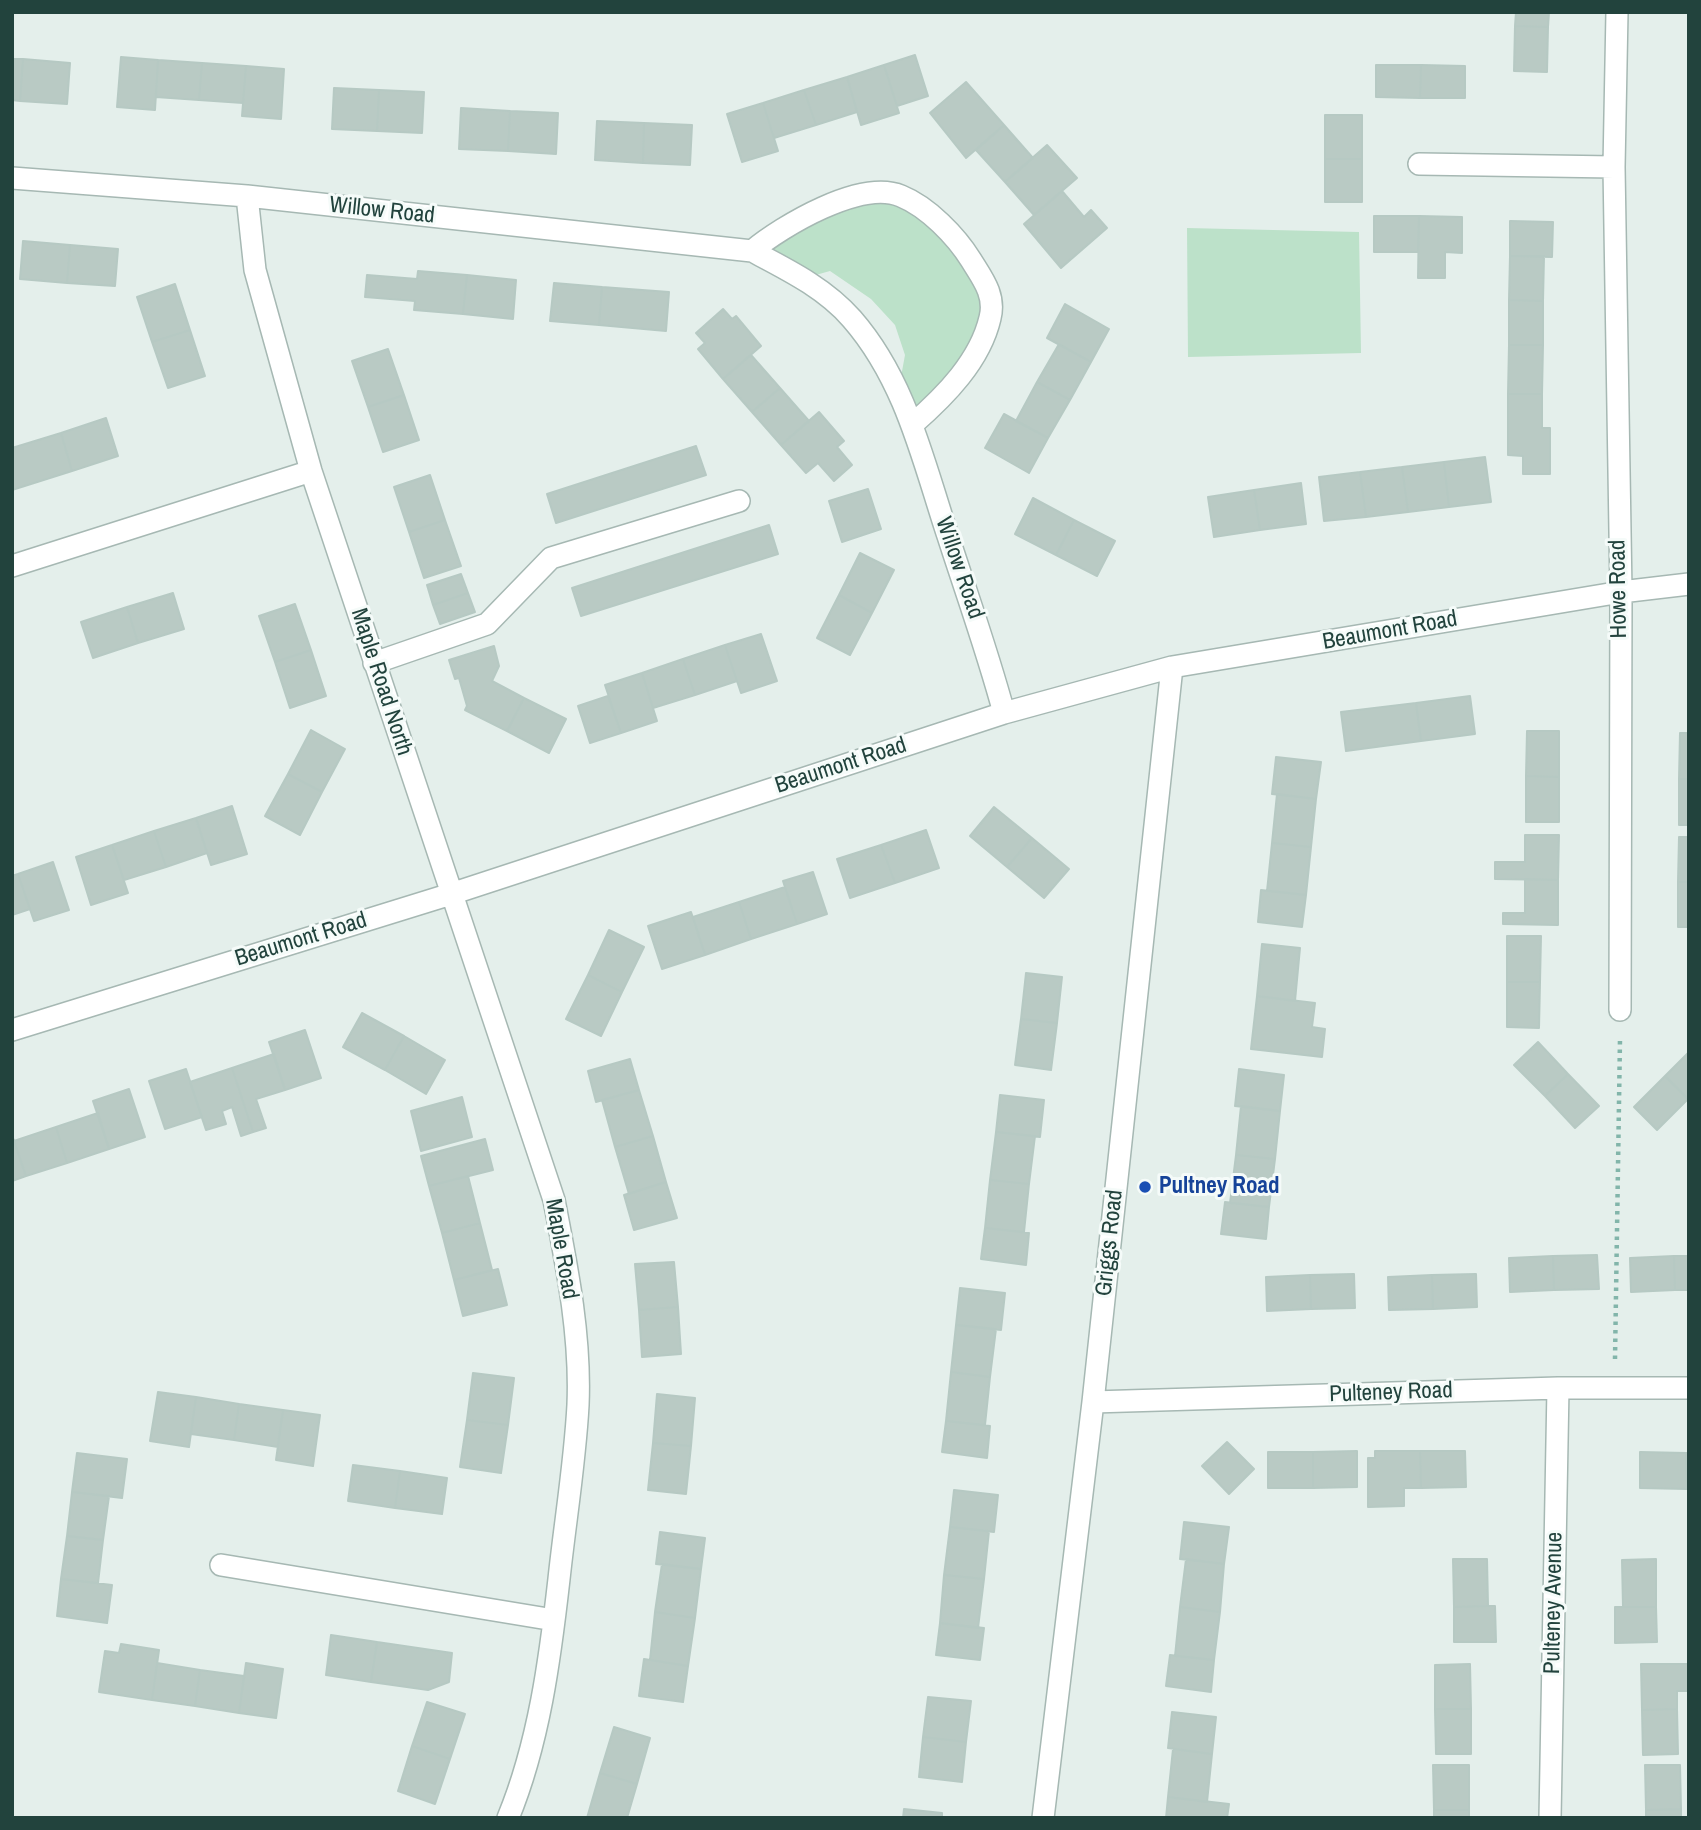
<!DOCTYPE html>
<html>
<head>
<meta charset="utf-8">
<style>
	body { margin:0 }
	#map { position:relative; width:1701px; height:1830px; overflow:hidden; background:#e4efeb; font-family:"Archivo Narrow",sans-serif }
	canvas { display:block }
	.frame { position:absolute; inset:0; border:14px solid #22433d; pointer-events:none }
</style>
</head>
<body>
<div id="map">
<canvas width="1701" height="1830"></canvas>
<div class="frame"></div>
</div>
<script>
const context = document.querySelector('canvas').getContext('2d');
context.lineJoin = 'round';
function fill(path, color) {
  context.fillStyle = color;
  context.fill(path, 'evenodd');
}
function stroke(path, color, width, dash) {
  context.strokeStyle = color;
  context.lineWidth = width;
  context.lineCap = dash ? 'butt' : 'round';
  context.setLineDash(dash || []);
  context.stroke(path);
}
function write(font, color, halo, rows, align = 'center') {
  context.font = font + ' "Archivo Narrow",sans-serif';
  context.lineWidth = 6;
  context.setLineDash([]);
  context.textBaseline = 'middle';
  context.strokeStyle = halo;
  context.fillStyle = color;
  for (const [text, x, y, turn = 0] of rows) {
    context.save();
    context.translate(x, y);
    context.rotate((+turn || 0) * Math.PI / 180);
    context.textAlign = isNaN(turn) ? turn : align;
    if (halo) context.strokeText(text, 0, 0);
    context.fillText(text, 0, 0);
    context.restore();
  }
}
fill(new Path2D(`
	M 900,195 L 966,252 L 991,317 L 913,424 L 898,393 L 905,355 L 895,325 L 871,299 L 830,271 L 805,278 L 752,251 L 819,209 Z
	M 1187,228 L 1359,232 L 1361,353 L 1188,357 Z`), '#bce1c9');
const building = new Path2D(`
	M 1516,12 L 1549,12 L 1548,27 L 1515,26 Z
	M 1515,26 L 1548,27 L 1547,72 L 1514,71 Z
	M 915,55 L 928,96 L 897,106 L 884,65 Z
	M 121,57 L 158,60 L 155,110 L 117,107 Z
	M 12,59 L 23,59 L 20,101 L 12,100 Z
	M 23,59 L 70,63 L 67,104 L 20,101 Z
	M 158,60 L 202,63 L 199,100 L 156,97 Z
	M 202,63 L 246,66 L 243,103 L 199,100 Z
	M 884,65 L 899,113 L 861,125 L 847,77 Z
	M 1376,65 L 1421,65 L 1420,98 L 1376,97 Z
	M 1421,65 L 1465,66 L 1465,98 L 1420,98 Z
	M 246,66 L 284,69 L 281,119 L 242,116 Z
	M 847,77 L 857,112 L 816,125 L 804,90 Z
	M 966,82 L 1004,125 L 966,158 L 930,113 Z
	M 334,88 L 379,90 L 377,131 L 332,129 Z
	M 379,90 L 424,92 L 422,133 L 377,131 Z
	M 804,90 L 816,125 L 774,138 L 763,103 Z
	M 763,103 L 778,151 L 742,162 L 727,114 Z
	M 461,108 L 510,111 L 508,151 L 459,149 Z
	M 510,111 L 558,113 L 556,154 L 508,151 Z
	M 1325,115 L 1362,115 L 1362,159 L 1325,159 Z
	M 597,121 L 644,123 L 643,163 L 595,160 Z
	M 644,123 L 692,125 L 690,165 L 643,163 Z
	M 1004,125 L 1033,158 L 1005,182 L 976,150 Z
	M 1047,145 L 1077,178 L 1034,215 L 1005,182 Z
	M 1325,159 L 1362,159 L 1362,202 L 1325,202 Z
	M 1062,191 L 1084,217 L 1091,210 L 1107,228 L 1061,268 L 1024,224 Z
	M 1374,216 L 1419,216 L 1418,252 L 1374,252 Z
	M 1419,216 L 1462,217 L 1462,253 L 1445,252 L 1445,278 L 1418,278 Z
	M 1510,221 L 1553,222 L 1552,257 L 1510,256 Z
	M 23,241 L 70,245 L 67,283 L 20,279 Z
	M 70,245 L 118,249 L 115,286 L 67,283 Z
	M 1510,256 L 1544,256 L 1543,301 L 1509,300 Z
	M 418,271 L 467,275 L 463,314 L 414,310 L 415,301 L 365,297 L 367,275 L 417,279 Z
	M 467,275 L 516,280 L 513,319 L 463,314 Z
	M 554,283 L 602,287 L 599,325 L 550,321 Z
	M 175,284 L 190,330 L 152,342 L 137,297 Z
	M 602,287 L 669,292 L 666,331 L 599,325 Z
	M 1509,300 L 1543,301 L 1543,345 L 1509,345 Z
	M 1065,304 L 1109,329 L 1091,362 L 1047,338 Z
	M 723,309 L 732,319 L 736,316 L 761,346 L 723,379 L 698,349 L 705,343 L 696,333 Z
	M 190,330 L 205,376 L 168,388 L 152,342 Z
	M 1059,344 L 1091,362 L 1070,400 L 1037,382 Z
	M 1509,345 L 1543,345 L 1542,394 L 1508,394 Z
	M 388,349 L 404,395 L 368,407 L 352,361 Z
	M 751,355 L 780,388 L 752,412 L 723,379 Z
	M 1037,382 L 1070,400 L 1048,438 L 1016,421 Z
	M 780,388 L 809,421 L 781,445 L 752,412 Z
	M 1508,394 L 1542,394 L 1542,428 L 1550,428 L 1550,474 L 1523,474 L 1523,456 L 1508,455 Z
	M 404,395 L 419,440 L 383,452 L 368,407 Z
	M 819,412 L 844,441 L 837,447 L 852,465 L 834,481 L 818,463 L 806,473 L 781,445 Z
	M 1004,414 L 1048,438 L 1029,473 L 985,448 Z
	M 106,418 L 118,456 L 72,471 L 61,433 Z
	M 61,433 L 72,471 L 12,490 L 12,448 Z
	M 696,446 L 706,475 L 556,523 L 547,494 Z
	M 1485,457 L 1491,502 L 1449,507 L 1444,462 Z
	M 1444,462 L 1449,507 L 1408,512 L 1402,467 Z
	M 1402,467 L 1408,512 L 1366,517 L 1360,472 Z
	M 1360,472 L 1366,517 L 1324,521 L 1319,477 Z
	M 430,475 L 445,520 L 409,532 L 394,487 Z
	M 1301,483 L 1306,524 L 1260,530 L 1254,490 Z
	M 868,489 L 881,529 L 842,542 L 829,501 Z
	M 1254,490 L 1260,530 L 1214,537 L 1208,497 Z
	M 1033,498 L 1074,520 L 1056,555 L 1015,534 Z
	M 445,520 L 461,566 L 424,578 L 409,532 Z
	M 1074,520 L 1115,541 L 1097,576 L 1056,555 Z
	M 769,525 L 778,554 L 581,616 L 572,588 Z
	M 860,553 L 894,570 L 872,613 L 839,595 Z
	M 461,574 L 468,593 L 433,605 L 427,585 Z
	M 173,593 L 184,629 L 138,643 L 127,607 Z
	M 468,593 L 475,612 L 440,624 L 433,605 Z
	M 839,595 L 872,613 L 850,655 L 817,638 Z
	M 295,604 L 311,650 L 275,662 L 259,616 Z
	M 127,607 L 138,643 L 93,658 L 81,622 Z
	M 761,634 L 777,681 L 741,693 L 725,645 Z
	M 725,645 L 737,681 L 695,695 L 683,659 Z
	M 494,646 L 499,666 L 492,681 L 524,698 L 507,731 L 465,710 L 467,706 L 459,678 L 455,679 L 449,660 Z
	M 311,650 L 326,696 L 290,708 L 275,662 Z
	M 683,659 L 695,695 L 653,708 L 642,673 Z
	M 642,673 L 657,721 L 621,733 L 605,685 Z
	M 608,696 L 621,733 L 590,743 L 578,706 Z
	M 1470,696 L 1475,734 L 1421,741 L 1416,703 Z
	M 524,698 L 566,719 L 549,753 L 507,731 Z
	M 1416,703 L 1421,741 L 1346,751 L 1341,712 Z
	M 311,730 L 345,749 L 322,792 L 288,774 Z
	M 1527,731 L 1559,731 L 1559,777 L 1526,776 Z
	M 1680,733 L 1689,733 L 1689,779 L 1679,779 Z
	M 1276,757 L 1321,762 L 1316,799 L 1272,794 Z
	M 288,774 L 322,792 L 300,835 L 265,816 Z
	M 1526,776 L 1559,777 L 1559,822 L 1526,822 Z
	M 1679,779 L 1689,779 L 1689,825 L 1679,825 Z
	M 1277,794 L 1316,799 L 1311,847 L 1272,843 Z
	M 232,806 L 247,854 L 211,865 L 196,818 Z
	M 994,807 L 1032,838 L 1007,867 L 970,836 Z
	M 196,818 L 207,853 L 166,867 L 154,831 Z
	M 926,830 L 939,868 L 895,883 L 881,845 Z
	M 154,831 L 166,867 L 124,880 L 112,845 Z
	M 1525,835 L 1559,835 L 1558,880 L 1495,879 L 1495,862 L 1525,862 Z
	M 1679,837 L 1689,837 L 1689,882 L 1678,882 Z
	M 1032,838 L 1069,869 L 1044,898 L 1007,867 Z
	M 1272,843 L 1311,847 L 1306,895 L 1267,891 Z
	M 112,845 L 128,893 L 91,905 L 76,857 Z
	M 881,845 L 895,883 L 850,898 L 837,859 Z
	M 53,862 L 69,910 L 34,921 L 18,874 Z
	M 813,872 L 827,914 L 797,924 L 783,881 Z
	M 18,874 L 30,909 L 12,915 L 12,876 Z
	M 1525,879 L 1558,880 L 1558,925 L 1503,924 L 1503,913 L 1525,913 Z
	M 1678,882 L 1689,882 L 1689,927 L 1678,927 Z
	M 785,887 L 797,924 L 751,939 L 739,902 Z
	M 1261,890 L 1306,895 L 1302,927 L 1258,922 Z
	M 739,902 L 751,939 L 705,955 L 693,917 Z
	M 691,912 L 705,955 L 662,969 L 648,926 Z
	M 609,930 L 644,947 L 622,992 L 588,975 Z
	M 1507,936 L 1541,936 L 1540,982 L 1507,982 Z
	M 1262,944 L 1300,948 L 1295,1001 L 1257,996 Z
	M 1026,973 L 1062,977 L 1057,1023 L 1021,1019 Z
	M 588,975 L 622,992 L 601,1036 L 566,1019 Z
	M 1507,982 L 1540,982 L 1539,1028 L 1507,1027 Z
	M 1257,996 L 1315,1003 L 1312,1027 L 1325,1029 L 1322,1057 L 1251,1049 Z
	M 362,1013 L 404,1036 L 385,1070 L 343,1047 Z
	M 1021,1019 L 1057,1023 L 1051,1070 L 1015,1065 Z
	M 305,1030 L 321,1078 L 285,1090 L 269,1042 Z
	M 404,1036 L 445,1060 L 426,1094 L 385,1070 Z
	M 1538,1042 L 1568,1074 L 1545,1096 L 1514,1065 Z
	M 1689,1052 L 1689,1098 L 1688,1099 L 1665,1076 Z
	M 274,1054 L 285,1090 L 256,1099 L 266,1128 L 253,1132 L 232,1068 Z
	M 630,1059 L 639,1090 L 596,1102 L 588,1071 Z
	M 232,1068 L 253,1132 L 241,1136 L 232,1107 L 222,1111 L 226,1124 L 206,1130 L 190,1082 Z
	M 186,1069 L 202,1117 L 165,1129 L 149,1081 Z
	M 1239,1069 L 1284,1075 L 1280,1111 L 1235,1106 Z
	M 1568,1074 L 1599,1106 L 1575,1128 L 1545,1096 Z
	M 1665,1076 L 1688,1099 L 1657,1130 L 1634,1107 Z
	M 129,1089 L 145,1137 L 109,1149 L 93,1101 Z
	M 639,1090 L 653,1136 L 615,1147 L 602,1100 Z
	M 1000,1095 L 1044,1100 L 1040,1137 L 996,1132 Z
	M 462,1097 L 472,1137 L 421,1151 L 411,1111 Z
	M 1241,1106 L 1280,1111 L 1275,1159 L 1236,1155 Z
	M 98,1113 L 109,1149 L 67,1163 L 56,1127 Z
	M 56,1127 L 67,1163 L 26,1176 L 14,1141 Z
	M 996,1132 L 1035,1136 L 1029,1184 L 990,1180 Z
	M 12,1135 L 26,1176 L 12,1181 Z
	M 653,1136 L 666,1182 L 629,1194 L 615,1147 Z
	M 485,1139 L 493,1170 L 429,1186 L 421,1156 Z
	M 1236,1155 L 1275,1159 L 1269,1207 L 1230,1203 Z
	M 468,1176 L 480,1223 L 442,1233 L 429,1186 Z
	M 990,1180 L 1029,1184 L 1024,1232 L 985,1228 Z
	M 666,1182 L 677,1218 L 634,1230 L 624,1195 Z
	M 1225,1202 L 1269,1207 L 1266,1239 L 1221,1234 Z
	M 480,1223 L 492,1270 L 454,1280 L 442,1233 Z
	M 985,1228 L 1029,1233 L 1026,1265 L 981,1259 Z
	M 1597,1255 L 1599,1289 L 1554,1290 L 1553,1256 Z
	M 1553,1256 L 1554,1290 L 1510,1292 L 1509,1258 Z
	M 1674,1256 L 1675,1290 L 1631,1292 L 1630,1258 Z
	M 1674,1256 L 1689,1256 L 1689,1290 L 1675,1290 Z
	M 674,1262 L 678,1307 L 639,1310 L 635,1264 Z
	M 498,1269 L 507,1305 L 463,1316 L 454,1280 Z
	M 1354,1274 L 1355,1308 L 1311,1309 L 1310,1275 Z
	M 1476,1274 L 1477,1307 L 1433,1309 L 1432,1275 Z
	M 1310,1275 L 1311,1309 L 1267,1311 L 1266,1277 Z
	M 1432,1275 L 1433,1309 L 1389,1310 L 1388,1277 Z
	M 960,1288 L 1005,1293 L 1001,1330 L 956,1325 Z
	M 678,1307 L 681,1354 L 642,1357 L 639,1310 Z
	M 956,1325 L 996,1329 L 990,1377 L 951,1372 Z
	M 951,1372 L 990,1377 L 985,1425 L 946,1421 Z
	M 473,1373 L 514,1378 L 508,1425 L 467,1420 Z
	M 158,1392 L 196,1397 L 189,1447 L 150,1441 Z
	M 657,1394 L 695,1398 L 691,1446 L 653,1443 Z
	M 196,1397 L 239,1404 L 234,1440 L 191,1434 Z
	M 239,1404 L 283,1410 L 278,1447 L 234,1440 Z
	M 283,1410 L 320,1415 L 313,1466 L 276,1460 Z
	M 467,1420 L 508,1425 L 501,1473 L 460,1467 Z
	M 946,1421 L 990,1426 L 987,1458 L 942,1452 Z
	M 1227,1442 L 1254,1469 L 1229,1494 L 1202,1466 Z
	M 653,1443 L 691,1446 L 686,1494 L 648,1490 Z
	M 1357,1451 L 1357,1487 L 1313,1488 L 1313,1452 Z
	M 1375,1451 L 1420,1451 L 1421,1488 L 1404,1488 L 1404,1506 L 1368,1507 L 1368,1458 L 1375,1458 Z
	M 1420,1451 L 1465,1451 L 1466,1487 L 1421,1488 Z
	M 1268,1452 L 1313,1452 L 1313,1488 L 1268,1488 Z
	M 1640,1452 L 1686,1453 L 1687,1489 L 1640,1488 Z
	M 77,1453 L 127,1459 L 122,1498 L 72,1492 Z
	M 1686,1453 L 1689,1453 L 1689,1489 L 1687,1489 Z
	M 353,1465 L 400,1471 L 395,1508 L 348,1501 Z
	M 400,1471 L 447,1478 L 442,1514 L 395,1508 Z
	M 954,1490 L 998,1495 L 994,1532 L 950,1527 Z
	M 72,1492 L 109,1496 L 103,1540 L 67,1536 Z
	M 1184,1522 L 1229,1527 L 1224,1564 L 1180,1559 Z
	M 950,1527 L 989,1531 L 984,1579 L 944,1575 Z
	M 660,1532 L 705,1538 L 701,1569 L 656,1564 Z
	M 67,1536 L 103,1540 L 98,1583 L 61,1579 Z
	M 1186,1559 L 1224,1564 L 1220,1612 L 1180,1607 Z
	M 1453,1559 L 1487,1559 L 1488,1606 L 1454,1607 Z
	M 1656,1559 L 1656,1607 L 1623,1607 L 1622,1560 Z
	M 662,1564 L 701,1569 L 695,1618 L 655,1612 Z
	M 944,1575 L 984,1579 L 978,1628 L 940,1623 Z
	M 61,1579 L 112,1585 L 107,1623 L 57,1616 Z
	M 1488,1606 L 1495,1606 L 1496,1642 L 1454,1642 L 1454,1607 Z
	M 1180,1607 L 1220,1612 L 1214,1660 L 1175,1656 Z
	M 1615,1607 L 1656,1607 L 1657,1642 L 1615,1643 Z
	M 655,1612 L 695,1618 L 688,1666 L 650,1660 Z
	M 940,1623 L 984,1628 L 980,1660 L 936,1655 Z
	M 331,1635 L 377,1642 L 371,1682 L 326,1675 Z
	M 377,1642 L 452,1653 L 449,1682 L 428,1690 L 371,1682 Z
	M 121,1644 L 159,1650 L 152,1700 L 99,1692 L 105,1651 L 119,1653 Z
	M 1170,1655 L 1214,1660 L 1211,1692 L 1166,1686 Z
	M 644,1659 L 688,1666 L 683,1702 L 639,1696 Z
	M 157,1663 L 200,1670 L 195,1706 L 152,1700 Z
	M 246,1663 L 283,1669 L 276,1718 L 239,1713 Z
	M 1470,1664 L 1471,1709 L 1435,1709 L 1435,1665 Z
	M 1641,1664 L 1689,1664 L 1689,1691 L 1677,1691 L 1677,1709 L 1642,1710 Z
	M 200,1670 L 244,1676 L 239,1713 L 195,1706 Z
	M 928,1697 L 971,1701 L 966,1742 L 923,1737 Z
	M 427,1702 L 465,1714 L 450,1759 L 412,1746 Z
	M 1435,1709 L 1471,1709 L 1471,1754 L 1436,1754 Z
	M 1677,1709 L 1678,1754 L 1643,1755 L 1642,1710 Z
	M 1172,1712 L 1216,1717 L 1212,1754 L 1168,1748 Z
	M 614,1727 L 650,1738 L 637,1784 L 600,1773 Z
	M 923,1737 L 966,1742 L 962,1782 L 919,1777 Z
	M 412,1746 L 450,1759 L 435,1804 L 398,1791 Z
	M 1173,1749 L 1212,1754 L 1207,1802 L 1168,1797 Z
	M 1433,1765 L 1469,1765 L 1469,1810 L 1434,1810 Z
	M 1645,1765 L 1680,1765 L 1681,1809 L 1646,1810 Z
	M 600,1773 L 637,1784 L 627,1818 L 587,1818 Z
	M 1168,1797 L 1229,1804 L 1227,1818 L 1166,1818 Z
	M 904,1809 L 942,1813 L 942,1818 L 903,1818 Z
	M 1681,1809 L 1681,1818 L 1646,1818 L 1646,1810 Z
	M 1434,1810 L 1469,1810 L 1469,1818 L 1434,1818 Z`);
fill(building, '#b9cac4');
stroke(building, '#b6c9c3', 2);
const minor = new Path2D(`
	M 1617,12 L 1614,167 L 1621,592 L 1620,1010
	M 1419,164 L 1614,167
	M 12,178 L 247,196 L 752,251 C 788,270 825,288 852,319 C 906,381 923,461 948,536 C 967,595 988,653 1004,713
	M 247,196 L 255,270 L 311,471 L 554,1200 C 567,1267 581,1336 578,1405 C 575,1463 565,1522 559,1579 C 550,1659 539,1743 508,1818
	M 752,251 C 782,226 861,179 901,196 C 928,207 956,236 971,260 C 982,278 996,295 990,318 C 980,361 945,396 913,424
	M 12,566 L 311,471
	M 374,663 L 487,624 L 551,558 L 739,501
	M 12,1030 L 451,894 L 1004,713 L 1172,667 L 1621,592 L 1689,584
	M 1093,1402 L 1558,1388 L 1689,1388
	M 221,1565 L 554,1620
	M 1043,1818 L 1093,1402 L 1172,667
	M 1550,1818 L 1558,1388`);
stroke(minor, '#a6b8b3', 24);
stroke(new Path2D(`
	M 1615,1359 L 1620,1039`), '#82b5aa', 4.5, [3.5, 5]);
stroke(minor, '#fff', 21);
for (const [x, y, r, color] of [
	[1145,1187,7,"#1a4fb4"]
]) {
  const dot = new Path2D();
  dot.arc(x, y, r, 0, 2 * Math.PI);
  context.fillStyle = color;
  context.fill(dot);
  stroke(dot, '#f5fbf9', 2.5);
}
write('23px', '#22433d', '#f5fbf9', [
	["Willow Road",382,211,6],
	["Willow Road",959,568,71],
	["Howe Road",1619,589,-91],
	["Beaumont Road",1390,631,-10],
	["Maple Road North",381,682,72],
	["Beaumont Road",841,766,-18],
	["Beaumont Road",301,940,-17],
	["Griggs Road",1110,1243,-84],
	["Maple Road",561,1249,80],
	["Pulteney Road",1391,1393,-2],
	["Pulteney Avenue",1554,1603,-89]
]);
write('bold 23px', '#164399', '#f5fbf9', [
	["Pultney Road",1159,1187]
], 'left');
</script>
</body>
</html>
